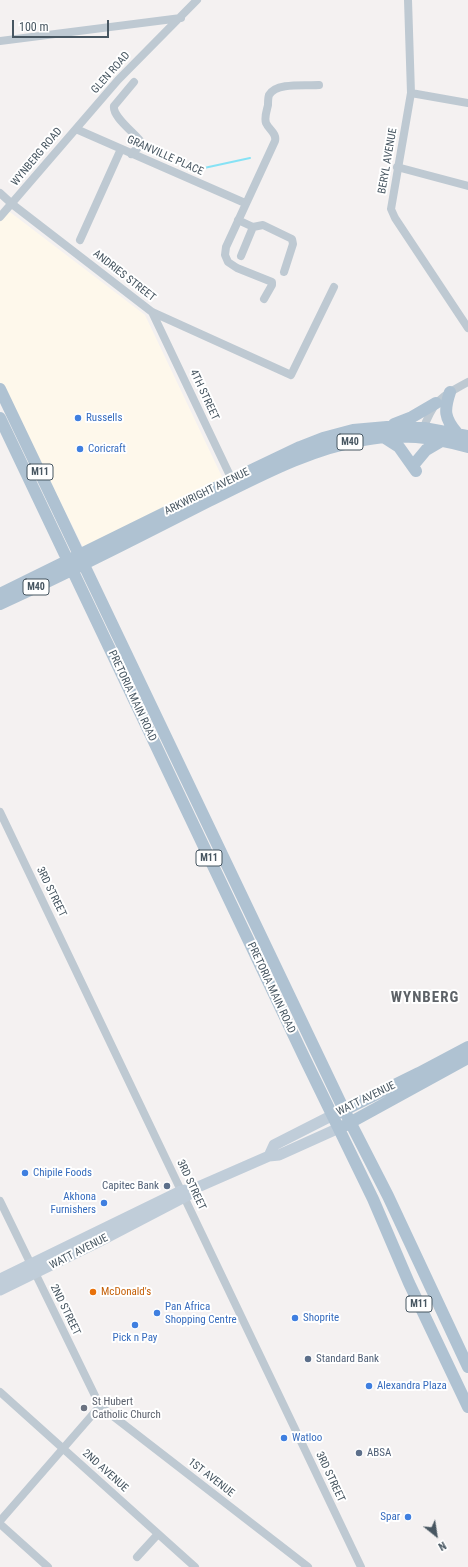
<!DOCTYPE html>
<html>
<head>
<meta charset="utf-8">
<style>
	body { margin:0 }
	#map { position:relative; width:468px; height:1567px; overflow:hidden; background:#f4f1f1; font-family:"Roboto Condensed",sans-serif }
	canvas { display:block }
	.north { position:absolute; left:416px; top:1515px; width:40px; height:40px; -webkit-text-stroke:3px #fff; paint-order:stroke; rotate:150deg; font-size:11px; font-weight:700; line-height:16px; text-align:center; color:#475661 }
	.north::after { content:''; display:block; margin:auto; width:14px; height:18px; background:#475661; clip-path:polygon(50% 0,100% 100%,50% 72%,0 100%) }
	.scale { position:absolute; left:12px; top:20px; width:97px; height:18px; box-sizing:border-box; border:2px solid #475661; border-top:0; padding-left:5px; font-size:12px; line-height:14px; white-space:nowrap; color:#475661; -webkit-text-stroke:3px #fff; paint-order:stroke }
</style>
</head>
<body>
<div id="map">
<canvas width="468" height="1567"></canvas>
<div class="north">N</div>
<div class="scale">100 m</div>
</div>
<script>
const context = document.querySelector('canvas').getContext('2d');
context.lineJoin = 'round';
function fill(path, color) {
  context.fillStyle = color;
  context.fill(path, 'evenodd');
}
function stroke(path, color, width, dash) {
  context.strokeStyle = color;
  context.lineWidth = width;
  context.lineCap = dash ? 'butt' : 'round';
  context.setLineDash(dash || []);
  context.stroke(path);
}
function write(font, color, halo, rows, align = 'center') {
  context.font = font + ' "Roboto Condensed",sans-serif';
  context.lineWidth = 4;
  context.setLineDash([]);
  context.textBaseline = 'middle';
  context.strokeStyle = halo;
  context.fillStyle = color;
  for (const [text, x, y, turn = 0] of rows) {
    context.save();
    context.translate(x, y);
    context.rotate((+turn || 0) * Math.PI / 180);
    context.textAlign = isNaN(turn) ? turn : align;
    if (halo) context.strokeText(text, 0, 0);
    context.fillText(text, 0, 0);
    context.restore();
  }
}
fill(new Path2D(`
	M 6,209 L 145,315 L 224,481 L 83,547 L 0,382 L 0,217 Z`), '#fef8eb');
stroke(new Path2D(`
	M 204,168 L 250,158`), '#86e2f5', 2);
stroke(new Path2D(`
	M 408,0 L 411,93 L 391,209 L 395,218 L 468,328
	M 0,41 L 181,18
	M 411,93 L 468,103
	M 76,129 L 245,203
	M 131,154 L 140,146 L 141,142 C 135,133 112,117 114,106 L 134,82
	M 397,167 L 468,186
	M 0,193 L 12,204 L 152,312 L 291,375 L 334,287
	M 0,217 L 118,80 L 197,0
	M 238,220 L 253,227 L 263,225 L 292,239 L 293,244 L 284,272
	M 80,240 L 121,149
	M 241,256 L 253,227
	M 264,299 L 272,285 L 272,282 L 237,268 L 228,262 L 225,255 L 226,247 L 275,141 C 277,133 269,130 266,123 C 264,117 267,110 268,105 C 268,102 268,98 269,95 C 276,82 306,86 319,85
	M 152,312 L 234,484
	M 422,432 C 433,401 440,397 468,382
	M 0,812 L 361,1567
	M 0,1201 L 100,1406 L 308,1567
	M 0,1392 L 195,1567
	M 0,1521 L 100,1406
	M 0,1524 L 48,1567
	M 137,1557 L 158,1534`), '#bec9d2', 8);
stroke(new Path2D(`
	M 269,1156 L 274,1145 L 333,1115
	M 0,1279 L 181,1191 L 198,1187 L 269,1156 L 279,1155 L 339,1128
	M 0,1290 L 96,1243 L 188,1195`), '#c0cdd9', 11);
stroke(new Path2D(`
	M 0,389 L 344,1110 L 388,1196 L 468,1367
	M 450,392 C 444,410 444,418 457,433
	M 0,418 L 304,1057 L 373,1199 L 409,1283 L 468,1407
	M 394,424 L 412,417 L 436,403
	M 385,438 L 399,447 L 416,471
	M 416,462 L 426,450 L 443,440
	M 0,594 L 254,469 L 300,447 L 323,438 L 353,430 L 387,427 L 424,428 L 468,436
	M 0,604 C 71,572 140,536 209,501 C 258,477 309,449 363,440 C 402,433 431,437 468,447
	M 338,1113 L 419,1073 L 468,1047
	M 344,1126 L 468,1058`), '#afc2d2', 12);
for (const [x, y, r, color] of [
	[78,418,4,"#3f7fe0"],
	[80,449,4,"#3f7fe0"],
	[25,1173,4,"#3f7fe0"],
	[167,1186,4,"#5c6f8a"],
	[104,1203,4,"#3f7fe0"],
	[93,1292,4,"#e8710a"],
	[157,1313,4,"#3f7fe0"],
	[295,1318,4,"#3f7fe0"],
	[135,1325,4,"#3f7fe0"],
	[308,1359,4,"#5c6f8a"],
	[369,1386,4,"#3f7fe0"],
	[84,1408,4,"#6b7280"],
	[284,1438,4,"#3f7fe0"],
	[359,1453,4,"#5c6f8a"],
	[408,1517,4,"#3f7fe0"]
]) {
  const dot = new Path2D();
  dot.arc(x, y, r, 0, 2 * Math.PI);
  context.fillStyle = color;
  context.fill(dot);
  stroke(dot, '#fff', 1.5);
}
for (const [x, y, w] of [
	[350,442,26],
	[40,472,26],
	[36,587,26],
	[209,858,26],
	[419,1304,26]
]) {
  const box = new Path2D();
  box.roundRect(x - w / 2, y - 8, w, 16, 3);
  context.fillStyle = '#fff';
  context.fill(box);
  stroke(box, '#475661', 1);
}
write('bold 10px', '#475661', null, [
	["M40",350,442],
	["M11",40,472],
	["M40",36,587],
	["M11",209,858],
	["M11",419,1304]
]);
write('11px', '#475661', '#fff', [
	["GLEN ROAD",111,73,-48],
	["GRANVILLE PLACE",165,156,24],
	["WYNBERG ROAD",37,157,-50],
	["BERYL AVENUE",388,161,-80],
	["ANDRIES STREET",124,276,38],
	["4TH STREET",204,395,65],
	["ARKWRIGHT AVENUE",207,492,-26],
	["PRETORIA MAIN ROAD",132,696,65],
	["3RD STREET",51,892,64],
	["PRETORIA MAIN ROAD",271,988,65],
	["WATT AVENUE",366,1099,-26],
	["3RD STREET",191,1185,65],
	["WATT AVENUE",79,1252,-27],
	["2ND STREET",65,1310,64],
	["2ND AVENUE",105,1471,42],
	["3RD STREET",330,1477,65],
	["1ST AVENUE",211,1478,38]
]);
write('11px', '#366cbe', '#fff', [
	["Russells",86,418],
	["Coricraft",88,449],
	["Chipile Foods",33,1173],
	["Akhona",96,1197,"right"],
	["Furnishers",96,1210,"right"],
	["Pan Africa",165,1307],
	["Shopping Centre",165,1320],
	["Shoprite",303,1318],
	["Pick n Pay",135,1338,"center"],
	["Alexandra Plaza",377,1386],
	["Watloo",292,1438],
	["Spar",400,1517,"right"]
], 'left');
write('11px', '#4e5e75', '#fff', [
	["Capitec Bank",159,1186,"right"],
	["Standard Bank",316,1359],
	["ABSA",367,1453]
], 'left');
write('11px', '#c56008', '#fff', [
	["McDonald's",101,1292]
], 'left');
write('11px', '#5b616d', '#fff', [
	["St Hubert",92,1402],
	["Catholic Church",92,1415]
], 'left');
context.letterSpacing = '1px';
write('bold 15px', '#5d6267', '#fff', [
	["WYNBERG",425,998]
]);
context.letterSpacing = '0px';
</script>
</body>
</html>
